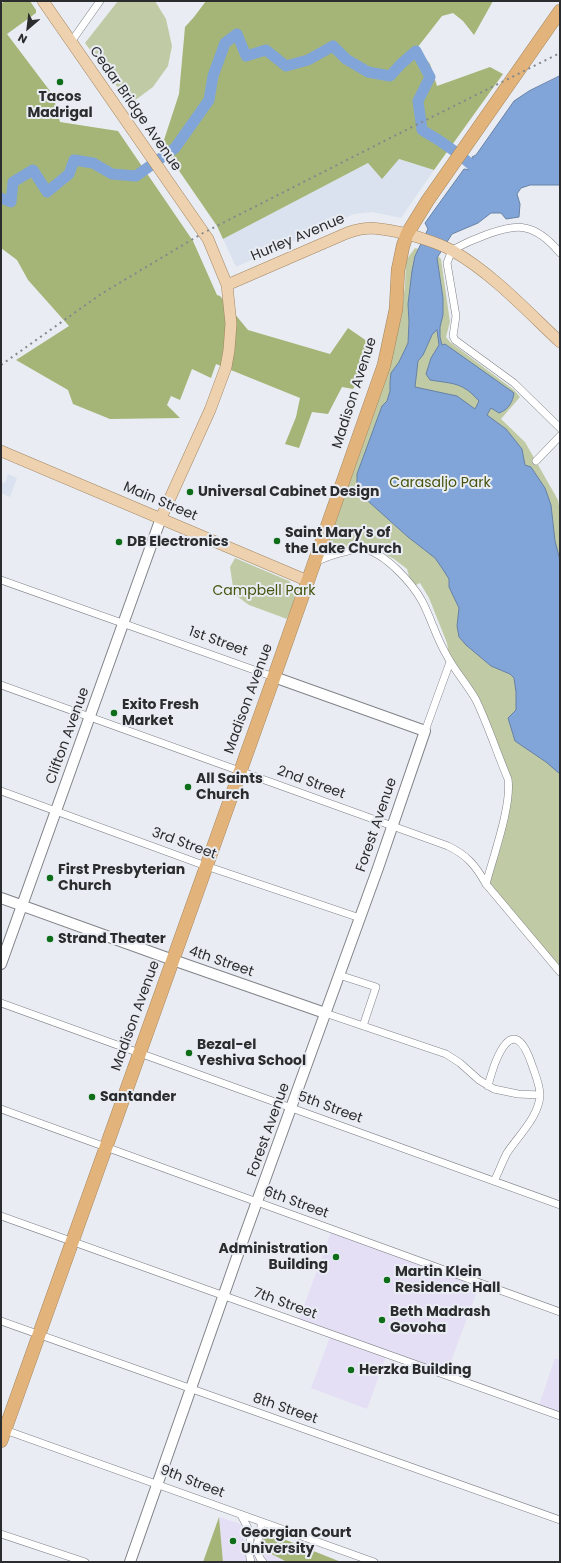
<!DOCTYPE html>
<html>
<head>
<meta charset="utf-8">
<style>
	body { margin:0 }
	#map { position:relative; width:561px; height:1563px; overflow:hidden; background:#e9edf3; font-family:Poppins,sans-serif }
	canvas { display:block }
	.frame { position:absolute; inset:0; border:2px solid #2b2c2e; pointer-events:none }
	.north { position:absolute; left:8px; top:8px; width:40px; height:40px; -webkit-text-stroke:3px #e9edf3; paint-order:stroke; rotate:208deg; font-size:11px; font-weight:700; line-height:16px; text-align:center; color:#2b2c2e }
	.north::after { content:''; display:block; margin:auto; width:14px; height:18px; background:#2b2c2e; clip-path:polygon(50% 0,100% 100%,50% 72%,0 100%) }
</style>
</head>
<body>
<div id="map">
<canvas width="561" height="1563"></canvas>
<div class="frame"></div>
<div class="north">N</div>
</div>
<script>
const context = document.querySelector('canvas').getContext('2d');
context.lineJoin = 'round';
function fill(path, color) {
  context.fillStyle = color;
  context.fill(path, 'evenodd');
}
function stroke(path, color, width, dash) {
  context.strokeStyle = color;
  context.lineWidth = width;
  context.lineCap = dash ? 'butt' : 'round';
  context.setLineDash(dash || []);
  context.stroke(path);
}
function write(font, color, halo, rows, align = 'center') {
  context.font = font + ' Poppins,sans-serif';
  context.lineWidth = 4;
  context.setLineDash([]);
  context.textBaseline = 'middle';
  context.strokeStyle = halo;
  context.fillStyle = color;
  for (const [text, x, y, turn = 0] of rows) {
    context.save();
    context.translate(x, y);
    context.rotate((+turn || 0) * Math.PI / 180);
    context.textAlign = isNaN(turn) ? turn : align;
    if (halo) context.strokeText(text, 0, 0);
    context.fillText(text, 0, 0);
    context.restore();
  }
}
fill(new Path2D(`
	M 398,159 L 434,170 L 401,218 L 372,212 L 354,214 L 236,267 L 223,239 L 368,163 Z
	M 8,474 L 17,478 L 10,497 L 1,493 L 1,482 L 5,483 Z`), '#d9e2ee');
fill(new Path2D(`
	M 332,1229 L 480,1283 L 446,1375 L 387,1354 L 367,1409 L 311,1388 L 331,1334 L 298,1322 Z
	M 555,1358 L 560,1360 L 560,1416 L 538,1408 Z
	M 219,1517 L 238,1523 L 243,1527 L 245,1534 L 243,1548 L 260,1548 L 287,1562 L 223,1562 Z`), '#e5dff5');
fill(new Path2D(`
	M 118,1 L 155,1 L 166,19 L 172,46 L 168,66 L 153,87 L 130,104 L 85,43 Z
	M 415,248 L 436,254 L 441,259 L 450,322 L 446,337 L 450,342 L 514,390 L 520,397 L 501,419 L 525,442 L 558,500 L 560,511 L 560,972 L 486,884 L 509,789 L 476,701 L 450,662 L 447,643 L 429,598 L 420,583 L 412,587 L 407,569 L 394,559 L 371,547 L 361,545 L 343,547 L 334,550 L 327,558 L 327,542 L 391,354 L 401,317 L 405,286 L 406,260 Z
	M 235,558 L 289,581 C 301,594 292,605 287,619 L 249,605 L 234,594 L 230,567 Z`), '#c0cba5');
fill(new Path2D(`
	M 5,1 L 30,1 L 36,10 L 36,13 L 7,34 L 53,95 L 60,122 L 118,131 L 193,241 L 217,295 L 220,296 L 248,330 L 330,354 L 348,328 L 374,346 L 369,365 L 353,389 L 342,387 L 328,414 L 312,412 L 299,448 L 285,444 L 296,417 L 300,398 L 216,364 L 211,378 L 192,369 L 180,400 L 171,396 L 167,405 L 180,418 L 110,419 L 73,404 L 68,390 L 16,360 L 69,326 L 28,280 L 17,260 L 1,248 L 1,4 Z
	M 206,1 L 493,1 L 474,35 L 463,21 L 453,13 L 442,16 L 417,48 L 430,64 L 437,86 L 490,67 L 503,74 L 434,170 L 399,159 L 382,179 L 368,163 L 223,239 L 217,226 L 162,146 L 179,94 L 185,27 L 194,17 Z
	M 219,1517 L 223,1562 L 203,1562 Z
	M 266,1532 L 341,1562 L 287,1562 L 260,1548 L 261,1541 Z`), '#a5b578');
const water = new Path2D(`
	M 560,76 L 560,185 L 530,185 L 521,188 L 517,194 L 520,204 L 519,217 L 506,219 L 501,213 L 491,213 L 478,223 L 452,234 L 437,258 L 443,298 L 443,315 L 440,327 L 440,337 L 442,345 L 445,344 L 514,393 C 513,402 508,410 499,413 L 491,408 L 487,415 L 506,429 L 522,449 L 525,465 L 531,467 L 545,488 L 551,505 L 555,541 L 560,560 L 560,774 L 546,762 L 515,741 L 508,718 L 516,710 L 516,692 L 514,678 L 510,674 L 491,666 L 466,645 L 459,637 L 457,626 L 459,608 L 449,587 L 449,579 L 442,568 L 435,558 L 408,537 L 359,493 L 357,489 L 357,474 L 382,406 L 387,401 L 390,391 L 390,382 L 391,373 L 399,362 L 408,343 L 409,322 L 408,304 L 412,271 L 415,256 L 428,229 L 425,223 L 464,169 L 470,170 C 476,167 474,162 472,157 L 476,155 L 514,101 L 529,91 ZM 437,330 L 439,345 L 431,358 L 426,374 L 430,380 C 454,384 462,382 479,401 L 475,409 L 457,396 L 415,387 L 418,361 L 423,355 L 432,335 Z`);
fill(water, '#81a5d8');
stroke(water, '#6781a5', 1);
stroke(new Path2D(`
	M 1,198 L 11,202 L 13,182 L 33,170 L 47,192 L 69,174 L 74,160 L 93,163 L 112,174 L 136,176 L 175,148 L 209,100 L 213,76 L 225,43 L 237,34 L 246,56 L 266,50 L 286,66 L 308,60 L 333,46 L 346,59 L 368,72 L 390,76 L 401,64 L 416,51 L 430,77 L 418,101 L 422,130 C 445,143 466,158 484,177`), '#81a5d8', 11);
const street = new Path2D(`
	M 71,42 L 100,1
	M 560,253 C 551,242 540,231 525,228 C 508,223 467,242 452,250 L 447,263 L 456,316 L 453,336 L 455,340 L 514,383 L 560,428
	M 536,461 L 560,436
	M 314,563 C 324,557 353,548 364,549 C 385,553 412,583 422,601 C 431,618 436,637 446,654 C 454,670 467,684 476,700 C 488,725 497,753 508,779 C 512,805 493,857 486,884
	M 1,580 L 274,677
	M 1,685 L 448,846 C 467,855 476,866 486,884 L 560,972
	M 425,731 L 450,662
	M 1,791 L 206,866 L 360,918
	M 339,975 L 376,987 L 363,1026
	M 1,1003 L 560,1205
	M 325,1013 L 446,1054 L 460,1063 L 479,1080 L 494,1089 L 518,1094 L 540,1095
	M 488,1086 C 495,1059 513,1008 532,1065 C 535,1074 540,1085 540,1095 C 539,1117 518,1136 507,1153 C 502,1162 499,1172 494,1181
	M 1,1109 L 560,1312
	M 1,1216 L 560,1416
	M 1,1321 L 560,1520
	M 5,1430 L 374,1562
	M 241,1515 C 245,1523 251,1531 250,1540 C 250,1548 248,1553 251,1562
	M 261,1522 C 262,1538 250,1547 263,1562
	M 1,1534 L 85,1562`);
const secondary = new Path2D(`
	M 1,898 L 173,960 L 325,1013
	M 1,964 L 161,518
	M 130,1562 L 243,1240 L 378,868 L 425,731 L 274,677`);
const primary = new Path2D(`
	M 43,1 L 208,239 L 227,285 L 231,324 L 229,350 L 226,367 L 210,410 L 161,518
	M 227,285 L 347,233 C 367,226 377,228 398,232 C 413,235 439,243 453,251 C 493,274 526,310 560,342
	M 1,451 L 308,581`);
const highway = new Path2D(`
	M 1,1441 L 274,677 L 384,365 L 396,309 L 398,270 L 403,246 L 407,234 L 428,200 L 560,11`);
stroke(street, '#808388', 8);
stroke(secondary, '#808388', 12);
stroke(primary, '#a28460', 12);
stroke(highway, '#a28460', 14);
stroke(street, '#fff', 7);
stroke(secondary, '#fff', 10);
stroke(primary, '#eed2b0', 11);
stroke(highway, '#e2b47b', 13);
stroke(new Path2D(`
	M 1,365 L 101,294 L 203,233 L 408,129 L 560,53`), '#85888b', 2, [2, 4]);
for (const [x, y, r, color] of [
	[60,82,4,"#0d6d19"],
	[190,492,4,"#0d6d19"],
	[277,541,4,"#0d6d19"],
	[119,542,4,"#0d6d19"],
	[114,713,4,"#0d6d19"],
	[188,787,4,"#0d6d19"],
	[50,878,4,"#0d6d19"],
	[50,939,4,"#0d6d19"],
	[189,1053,4,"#0d6d19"],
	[92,1097,4,"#0d6d19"],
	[336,1257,4,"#0d6d19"],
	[387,1280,4,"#0d6d19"],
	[382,1320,4,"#0d6d19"],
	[351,1370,4,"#0d6d19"],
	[233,1541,4,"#0d6d19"]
]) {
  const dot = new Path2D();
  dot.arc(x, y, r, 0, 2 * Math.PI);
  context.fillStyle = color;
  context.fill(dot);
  stroke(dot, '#e9edf3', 1.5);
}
write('bold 14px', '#2b2c2e', '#e9edf3', [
	["Tacos",60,97,"center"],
	["Madrigal",60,113,"center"],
	["Universal Cabinet Design",198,492],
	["Saint Mary's of",285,533],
	["the Lake Church",285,549],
	["DB Electronics",127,542],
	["Exito Fresh",122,705],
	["Market",122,721],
	["All Saints",196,779],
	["Church",196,795],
	["First Presbyterian",58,870],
	["Church",58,886],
	["Strand Theater",58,939],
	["Bezal-el",197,1045],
	["Yeshiva School",197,1061],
	["Santander",100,1097],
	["Administration",328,1249,"right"],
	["Building",328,1265,"right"],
	["Martin Klein",395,1272],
	["Residence Hall",395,1288],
	["Beth Madrash",390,1312],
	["Govoha",390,1328],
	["Herzka Building",359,1370],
	["Georgian Court",241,1533],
	["University",241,1549]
], 'left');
write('14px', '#2b2c2e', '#e9edf3', [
	["Cedar Bridge Avenue",135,109,55],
	["Hurley Avenue",298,238,-23],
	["Madison Avenue",355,393,-72],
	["Main Street",160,502,23],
	["1st Street",218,642,20],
	["Madison Avenue",249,699,-70],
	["Clifton Avenue",68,736,-70],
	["2nd Street",311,783,20],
	["Forest Avenue",377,825,-71],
	["3rd Street",184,844,20],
	["4th Street",221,962,19],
	["Madison Avenue",136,1016,-70],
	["5th Street",330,1108,20],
	["Forest Avenue",269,1130,-70],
	["6th Street",296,1203,20],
	["7th Street",285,1304,20],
	["8th Street",285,1409,19],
	["9th Street",192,1482,21]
]);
write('14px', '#475510', '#e9edf3', [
	["Carasaljo Park",440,483],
	["Campbell Park",264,591]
]);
</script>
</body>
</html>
